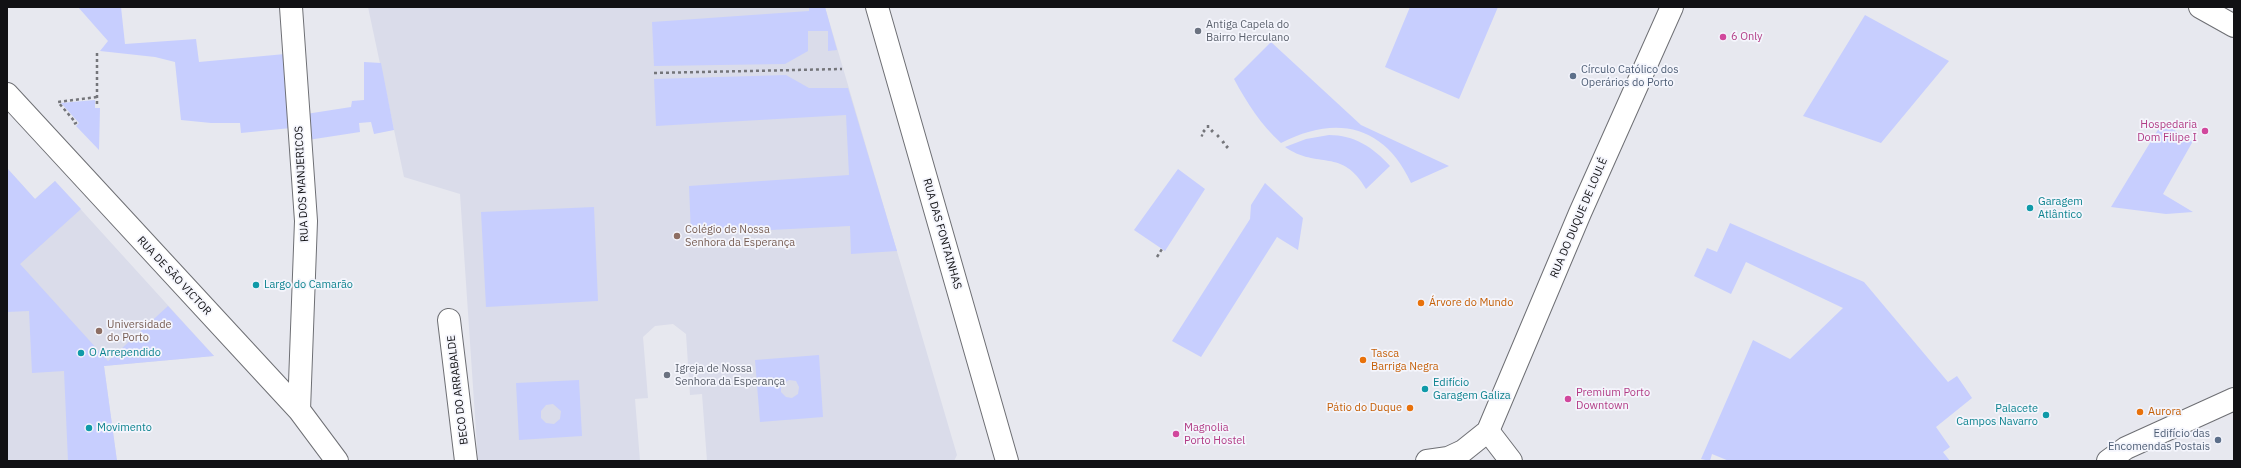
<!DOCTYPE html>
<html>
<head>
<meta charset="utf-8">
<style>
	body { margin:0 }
	#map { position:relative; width:2241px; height:468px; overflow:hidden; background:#e7e8ef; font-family:"IBM Plex Sans",sans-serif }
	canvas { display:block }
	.frame { position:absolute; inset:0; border:8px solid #111114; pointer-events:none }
</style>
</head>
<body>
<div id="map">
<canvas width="2241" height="468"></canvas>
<div class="frame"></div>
</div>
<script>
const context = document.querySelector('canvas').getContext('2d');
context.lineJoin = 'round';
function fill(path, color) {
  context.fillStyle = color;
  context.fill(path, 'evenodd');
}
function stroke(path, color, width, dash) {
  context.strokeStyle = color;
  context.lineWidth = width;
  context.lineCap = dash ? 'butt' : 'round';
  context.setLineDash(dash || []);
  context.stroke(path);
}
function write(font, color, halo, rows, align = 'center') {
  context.font = font + ' "IBM Plex Sans",sans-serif';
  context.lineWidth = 3.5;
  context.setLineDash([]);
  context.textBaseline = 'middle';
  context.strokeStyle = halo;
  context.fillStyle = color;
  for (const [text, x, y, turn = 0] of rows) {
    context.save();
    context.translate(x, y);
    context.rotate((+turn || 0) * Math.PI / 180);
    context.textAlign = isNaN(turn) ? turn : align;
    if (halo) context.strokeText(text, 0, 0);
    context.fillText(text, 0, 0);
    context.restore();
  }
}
fill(new Path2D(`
	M 368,7 L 825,7 L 957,455 L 954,461 L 707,461 L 702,394 L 690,395 L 686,334 L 673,324 L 655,326 L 643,337 L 648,398 L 635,399 L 640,461 L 478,461 L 460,194 L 404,177 Z
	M 7,168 L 35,199 L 55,181 L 214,356 L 104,366 L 117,461 L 7,461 Z`), '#dadcea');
fill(new Path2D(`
	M 78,7 L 121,7 L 125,44 L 196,39 L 199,62 L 285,54 L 291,128 L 241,133 L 240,123 L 211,123 L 181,120 L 175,62 L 155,57 L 100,51 L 108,41 Z
	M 809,7 L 825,7 L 837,50 L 828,51 L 828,31 L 808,31 L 808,51 L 785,64 L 654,66 L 652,22 L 809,11 Z
	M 1410,7 L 1498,7 L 1459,99 L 1385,67 Z
	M 1865,15 L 1949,61 L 1881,143 L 1803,116 Z
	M 1271,42 L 1361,125 L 1449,166 L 1411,183 C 1384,124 1335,115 1281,143 C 1261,125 1247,103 1234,79 Z
	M 364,62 L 381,63 L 394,130 L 374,134 L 371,122 L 359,123 L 360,132 L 308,140 L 306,114 L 351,107 L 352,101 L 364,100 Z
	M 786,75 L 809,88 L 848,88 L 897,251 L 851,254 L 850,226 L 691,234 L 689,186 L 849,175 L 846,115 L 656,126 L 654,79 Z
	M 95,100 L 95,108 L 100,108 L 99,150 L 76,126 L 79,123 L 61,103 Z
	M 2162,123 L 2193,141 L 2163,194 L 2193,212 L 2166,214 L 2111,207 Z
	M 1329,135 C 1354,135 1373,147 1390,166 L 1366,189 C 1342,147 1318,170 1285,147 L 1306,139 Z
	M 7,168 L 35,199 L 55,181 L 81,209 L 20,264 L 108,361 L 168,306 L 214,356 L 104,366 L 117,461 L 68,461 L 64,371 L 32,373 L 29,311 L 7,312 Z
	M 1178,169 L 1205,189 L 1165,251 L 1134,230 Z
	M 1265,183 L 1303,218 L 1298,250 L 1277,237 L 1201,357 L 1172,341 L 1250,219 L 1251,205 Z
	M 594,207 L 598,301 L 486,307 L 481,212 Z
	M 1730,223 L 1864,282 L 1948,382 L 1957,376 L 1972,398 L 1936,427 L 1950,447 L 1943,452 L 1950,461 L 1729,461 L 1712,454 L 1710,461 L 1701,459 L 1753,340 L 1790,359 L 1843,308 L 1746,262 L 1731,294 L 1694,276 L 1707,248 L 1717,252 Z
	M 819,355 L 823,417 L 760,422 L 755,360 ZM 789,380 L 796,381 L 799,387 L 798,394 L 792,398 L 786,397 L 781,392 L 781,385 Z
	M 579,380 L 582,436 L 519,440 L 516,383 ZM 553,404 L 561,411 L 560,419 L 554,424 L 546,423 L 541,418 L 541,411 L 546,405 Z`), '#c7cefe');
const minor = new Path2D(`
	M 291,7 L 306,221 L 299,410
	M 2200,7 L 2234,26
	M 7,94 L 299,410 L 337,461
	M 449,320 L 466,461
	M 1488,431 L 1511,461
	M 2108,461 L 2126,448 L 2234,399`);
const major = new Path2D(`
	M 877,7 L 1007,461
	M 1427,461 L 1448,458 L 1463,451 L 1488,431 L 1580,213 L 1672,7`);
stroke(minor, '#6e6f74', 24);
stroke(major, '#6e6f74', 24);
stroke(new Path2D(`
	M 97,53 L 97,106
	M 654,73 L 842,69
	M 74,124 L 76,123 L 58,102 L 97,97
	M 1208,128 L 1208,123
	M 1203,130 L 1205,132
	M 1211,132 L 1214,129
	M 1201,135 L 1203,136
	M 1217,137 L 1219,135
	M 1222,143 L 1225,141
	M 1226,148 L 1229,145
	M 1157,257 L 1162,249`), '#74757a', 2.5, [3, 3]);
stroke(minor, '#fff', 22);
stroke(major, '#fff', 22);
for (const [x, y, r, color] of [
	[1198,31,4,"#6b7280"],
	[1723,37,4,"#d1479c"],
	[1573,76,4,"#5c6f8a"],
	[2205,131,4,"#d1479c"],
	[2030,208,4,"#0f9aa8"],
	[677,236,4,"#8d6e63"],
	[256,285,4,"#0f9aa8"],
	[1421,303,4,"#e8710a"],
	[99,331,4,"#8d6e63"],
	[81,353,4,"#0f9aa8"],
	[1363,360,4,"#e8710a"],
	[667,375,4,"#6b7280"],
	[1425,389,4,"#0f9aa8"],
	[1568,399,4,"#d1479c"],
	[1410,408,4,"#e8710a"],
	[2140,412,4,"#e8710a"],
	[2046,415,4,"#0f9aa8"],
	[89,428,4,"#0f9aa8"],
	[1176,434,4,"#d1479c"],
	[2218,440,4,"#5c6f8a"]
]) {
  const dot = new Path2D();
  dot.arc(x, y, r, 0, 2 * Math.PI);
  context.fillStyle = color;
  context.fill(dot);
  stroke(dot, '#f4f5fc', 1.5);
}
write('11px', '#5b616d', '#f4f5fc', [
	["Antiga Capela do",1206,25],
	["Bairro Herculano",1206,38],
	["Igreja de Nossa",675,369],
	["Senhora da Esperança",675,382]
], 'left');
write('11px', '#b23c85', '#f4f5fc', [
	["6 Only",1731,37],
	["Hospedaria",2197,125,"right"],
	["Dom Filipe I",2197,138,"right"],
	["Premium Porto",1576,393],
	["Downtown",1576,406],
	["Magnolia",1184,428],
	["Porto Hostel",1184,441]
], 'left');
write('11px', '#4e5e75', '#f4f5fc', [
	["Círculo Católico dos",1581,70],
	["Operários do Porto",1581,83],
	["Edifício das",2210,434,"right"],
	["Encomendas Postais",2210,447,"right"]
], 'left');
write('11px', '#111114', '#f4f5fc', [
	["RUA DOS MANJERICOS",302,184,-93],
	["RUA DO DUQUE DE LOULÉ",1579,218,-67],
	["RUA DAS FONTAINHAS",942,234,74],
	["RUA DE SÃO VICTOR",174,276,47],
	["BECO DO ARRABALDE",458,390,-97]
]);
write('11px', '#0d838f', '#f4f5fc', [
	["Garagem",2038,202],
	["Atlântico",2038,215],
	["Largo do Camarão",264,285],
	["O Arrependido",89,353],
	["Edifício",1433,383],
	["Garagem Galiza",1433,396],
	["Palacete",2038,409,"right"],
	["Campos Navarro",2038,422,"right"],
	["Movimento",97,428]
], 'left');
write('11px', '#785e54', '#f4f5fc', [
	["Colégio de Nossa",685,230],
	["Senhora da Esperança",685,243],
	["Universidade",107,325],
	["do Porto",107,338]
], 'left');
write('11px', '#c56008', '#f4f5fc', [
	["Árvore do Mundo",1429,303],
	["Tasca",1371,354],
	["Barriga Negra",1371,367],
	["Pátio do Duque",1402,408,"right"],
	["Aurora",2148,412]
], 'left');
</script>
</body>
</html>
